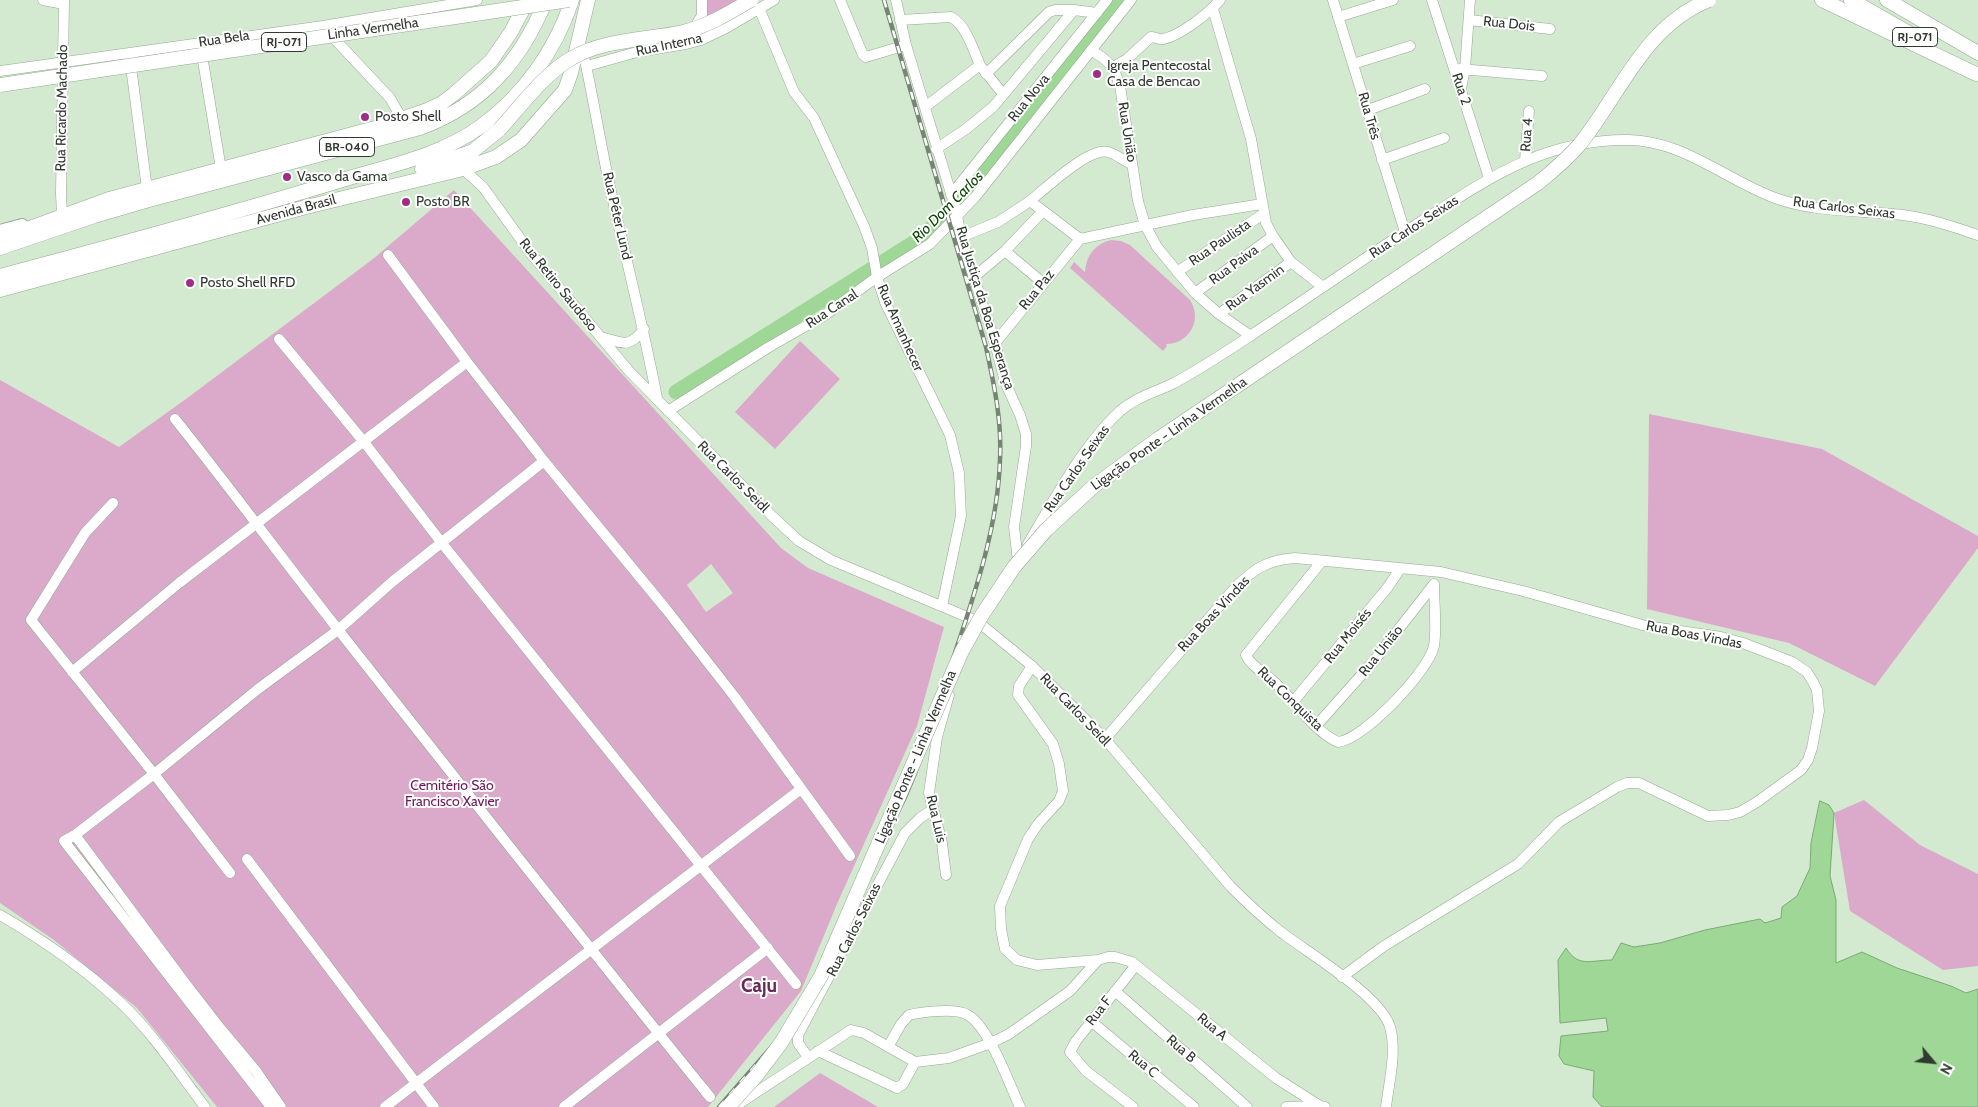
<!DOCTYPE html>
<html>
<head>
<meta charset="utf-8">
<style>
	body { margin:0 }
	#map { position:relative; width:1978px; height:1107px; overflow:hidden; background:#d3ead0; font-family:Cabin,sans-serif }
	canvas { display:block }
	.north { position:absolute; left:1908px; top:1037px; width:50px; height:50px; -webkit-text-stroke:4px #fff; paint-order:stroke; rotate:118deg; font-size:14px; font-weight:700; line-height:20px; text-align:center; color:#313a30 }
	.north::after { content:''; display:block; margin:auto; width:18px; height:22px; background:#313a30; clip-path:polygon(50% 0,100% 100%,50% 72%,0 100%) }
</style>
</head>
<body>
<div id="map">
<canvas width="1978" height="1107"></canvas>
<div class="north">N</div>
</div>
<script>
const context = document.querySelector('canvas').getContext('2d');
context.lineJoin = 'round';
function fill(path, color) {
  context.fillStyle = color;
  context.fill(path, 'evenodd');
}
function stroke(path, color, width, dash) {
  context.strokeStyle = color;
  context.lineWidth = width;
  context.lineCap = dash ? 'butt' : 'round';
  context.setLineDash(dash || []);
  context.stroke(path);
}
function write(font, color, halo, rows, align = 'center') {
  context.font = font + ' Cabin,sans-serif';
  context.lineWidth = 4;
  context.setLineDash([]);
  context.textBaseline = 'middle';
  context.strokeStyle = halo;
  context.fillStyle = color;
  for (const [text, x, y, turn = 0] of rows) {
    context.save();
    context.translate(x, y);
    context.rotate((+turn || 0) * Math.PI / 180);
    context.textAlign = isNaN(turn) ? turn : align;
    if (halo) context.strokeText(text, 0, 0);
    context.fillText(text, 0, 0);
    context.restore();
  }
}
fill(new Path2D(`
	M 705,0 L 738,0 L 707,18 Z
	M 454,190 L 781,548 L 808,568 L 944,627 L 917,726 L 837,904 L 801,991 L 708,1107 L 217,1107 L 137,1008 L 54,940 L 0,903 L 0,380 L 119,447 L 190,396 L 373,259 ZM 711,564 L 733,593 L 706,612 L 687,585 Z
	M 1111,240 L 1121,241 L 1130,245 L 1190,300 C 1203,320 1189,344 1166,344 L 1167,346 L 1163,351 L 1070,268 L 1074,262 L 1085,272 C 1086,255 1095,244 1111,240 Z
	M 800,341 L 840,379 L 775,449 L 735,412 Z
	M 1649,414 L 1822,449 L 1978,536 L 1978,548 L 1875,686 L 1789,643 L 1647,609 Z
	M 1864,800 L 1920,845 L 1978,874 L 1978,966 L 1943,970 L 1850,911 L 1834,813 Z
	M 820,1073 L 878,1107 L 774,1107 Z`), '#dbaacb');
const water = new Path2D(`
	M 1820,801 L 1829,805 L 1834,813 L 1830,876 L 1836,900 L 1836,963 L 1862,952 L 1897,968 L 1951,986 L 1966,993 L 1978,989 L 1978,1107 L 1602,1107 L 1593,1097 L 1594,1071 L 1564,1064 L 1559,1056 L 1561,1036 L 1608,1031 L 1606,1018 L 1560,1023 L 1558,960 L 1566,948 C 1578,968 1591,960 1612,960 L 1621,943 L 1634,947 L 1660,943 L 1705,930 L 1760,919 L 1765,923 L 1781,918 L 1782,907 L 1797,896 L 1810,868 L 1811,843 Z`);
fill(water, '#9ed796');
stroke(water, '#7da877', 1);
stroke(new Path2D(`
	M 676,392 L 921,238 L 969,190 L 1122,0`), '#9ed796', 15);
const minor = new Path2D(`
	M 43,0 L 64,4
	M 840,0 L 863,55 L 866,57 L 906,45
	M 896,0 L 906,45 L 956,210 L 961,237 L 995,343 L 1005,382 L 1020,415 L 1026,434 L 1026,446 L 1014,527 L 1018,561
	M 1333,0 L 1405,232
	M 1432,0 L 1489,178
	M 759,8 L 794,92 L 814,118 L 864,226 L 872,248 L 877,277 L 885,302 L 950,435 L 959,473 L 961,516 L 942,606
	M 1213,9 L 1251,139 L 1266,223 L 1273,236 L 1291,262 L 1323,287
	M 1338,17 L 1393,0
	M 900,20 L 951,17 C 966,25 973,49 980,65 L 925,107
	M 1469,20 L 1550,29
	M 693,30 L 702,15 L 702,0
	M 328,32 L 390,98 L 402,119
	M 582,47 C 592,91 599,135 608,178 C 624,252 643,324 657,398
	M 201,49 L 221,169
	M 1091,50 L 1103,58 L 1113,67 L 1120,86 L 1138,201 L 1145,225 L 1157,247 L 1195,293 L 1219,314 L 1251,336
	M 130,59 L 147,189
	M 1353,64 L 1410,46
	M 587,66 L 637,52 L 686,44 L 701,40 L 726,28 L 774,0
	M 1113,67 L 1127,59 L 1151,37 C 1155,37 1159,40 1163,39 C 1180,36 1209,13 1220,0
	M 983,69 L 1003,94
	M 1460,69 L 1542,76
	M 0,71 L 323,26 L 477,0
	M 986,74 L 1049,12 L 1055,10 L 1074,10
	M 1461,88 L 1465,69 L 1470,0
	M 1368,110 L 1425,89
	M 936,149 L 966,129 L 993,107 L 1074,10 L 1097,13
	M 1382,160 L 1444,138
	M 1525,160 L 1529,111
	M 463,169 L 483,187 L 532,255 L 629,371 L 773,517 L 799,541 L 831,560 L 977,621 L 1032,666 L 1105,739 L 1230,886 C 1246,902 1263,918 1281,932 C 1308,953 1381,996 1390,1027 C 1397,1052 1389,1082 1386,1107
	M 951,195 L 1107,0
	M 1030,201 C 1045,189 1089,147 1108,152 C 1116,154 1124,161 1132,164
	M 62,215 L 61,194 L 64,0
	M 961,237 L 998,222 L 1030,201 L 1080,239
	M 1080,239 L 1193,215 L 1262,204
	M 1005,251 L 1043,283
	M 388,255 L 467,362 L 544,461 L 666,609 L 734,696 L 850,856
	M 1177,272 L 1263,214
	M 974,277 L 1005,251 L 1043,211
	M 1195,293 L 1273,236
	M 1219,314 L 1291,262
	M 601,337 C 622,343 629,349 644,329
	M 279,339 L 364,442 L 441,542 L 796,984
	M 995,343 L 1080,239
	M 668,411 L 769,347 L 825,315 L 877,277 L 930,244 L 976,196 L 1131,0
	M 175,419 C 231,489 284,561 340,632 C 463,788 585,943 710,1097
	M 113,503 L 85,533 L 31,620 L 154,774 L 230,873
	M 1028,544 C 1053,501 1084,444 1120,411 C 1136,397 1156,392 1174,383 C 1200,369 1226,352 1250,336 C 1308,298 1364,258 1422,221 C 1489,178 1543,140 1626,140 C 1681,139 1726,180 1775,198 C 1816,213 1861,210 1903,215 C 1928,218 1954,227 1978,235
	M 1322,561 L 1246,655 C 1250,665 1264,673 1272,680 C 1293,698 1313,731 1338,742 C 1363,740 1429,671 1434,646 C 1437,627 1434,604 1434,585
	M 1032,666 L 1019,686 L 1018,695 L 1053,744 L 1059,764 L 1063,791 L 1059,801 L 1038,824 L 1028,839 L 1000,906 L 1001,929 L 1005,949 L 1017,960 L 1037,965 L 1098,960 L 1108,957 L 1115,957 L 1132,962 L 1276,1078 L 1320,1106 L 1325,1107
	M 72,672 L 179,583 L 467,362
	M 1293,702 L 1388,587 L 1400,569
	M 1316,726 L 1373,662 L 1434,584
	M 1105,739 L 1234,589 C 1253,569 1267,560 1295,558 L 1441,572 L 1523,591 L 1646,626 L 1721,637 L 1743,643 L 1792,662 L 1807,672 L 1813,682 L 1817,690 L 1819,711 L 1812,748 L 1808,760 L 1801,770 L 1757,802 L 1740,812 L 1728,815 L 1708,816 L 1639,783 L 1627,783 L 1617,787 L 1559,822 L 1518,864 L 1384,946 L 1342,977
	M 75,835 L 185,983 L 220,1028 L 256,1071 L 281,1107
	M 247,859 L 434,1107
	M 946,875 L 942,843 L 929,793 L 937,737 L 949,695
	M 0,915 C 43,940 85,969 121,1003 C 152,1032 179,1073 205,1107
	M 1115,991 L 1247,1107
	M 1091,1021 L 1194,1107
	M 888,1047 L 901,1024 L 909,1015 C 921,1012 955,1008 966,1014 C 989,1025 1009,1084 1020,1107
	M 818,1051 L 897,1088 L 903,1084 L 915,1062
	M 808,1057 L 798,1043 L 798,1035 L 905,833 L 920,818 L 932,810
	M 271,1107 L 64,841 L 75,835 L 154,774 L 258,689 L 338,630 L 392,582 L 544,461
	M 385,1107 L 801,789
	M 564,1107 L 768,948
	M 734,1107 L 851,1030 L 864,1033 L 915,1062 L 949,1058 L 991,1043 L 1009,1034 L 1070,991 L 1098,960
	M 1133,1107 L 1086,1071 L 1070,1052 L 1076,1041 L 1136,965
	M 1286,1107 L 1320,1106`);
const major = new Path2D(`
	M 0,231 L 22,225`);
const highway = new Path2D(`
	M 1822,0 L 1976,74
	M 1851,0 L 1909,33
	M 1887,0 L 1978,53
	M 422,169 L 473,151 L 499,130
	M 5,237 L 109,199 L 375,128 L 427,110 L 442,103 L 454,94 L 491,61 L 511,32 L 528,0
	M 0,248 L 94,216 L 149,200 L 420,128 C 483,105 521,61 546,0
	M 0,276 C 113,246 227,215 339,181 C 387,166 438,157 480,127 C 523,96 556,50 572,0
	M 0,290 L 306,207 L 463,169 L 496,157 L 521,140 L 565,90 L 571,73 L 588,0`);
stroke(minor, '#94aa91', 11);
stroke(major, '#94aa91', 14);
stroke(highway, '#94aa91', 15);
stroke(minor, '#fff', 10);
stroke(major, '#fff', 12);
stroke(highway, '#fff', 14);
const rail = new Path2D(`
	M 719,1107 L 775,1043 C 806,1018 833,942 850,905 C 867,868 888,833 905,797 C 924,755 936,712 950,668 C 972,601 998,530 1000,459 C 1002,421 994,384 986,347 L 884,0`);
stroke(rail, '#768574', 4.5);
stroke(rail, '#fff', 2.5, [8]);
const highwayBridge = new Path2D(`
	M 0,85 L 569,0
	M 499,130 C 519,108 546,72 572,58 C 605,39 646,40 683,32 C 708,26 729,13 751,0
	M 728,1107 L 756,1076 L 781,1043 L 821,976 L 962,651 L 982,615 L 1014,567 L 1046,530 L 1094,486 L 1158,439 L 1538,183 C 1553,171 1568,158 1580,144 C 1621,93 1644,26 1709,0`);
stroke(highwayBridge, '#94aa91', 15, []);
stroke(highwayBridge, '#fff', 14);
for (const [x, y, r, color] of [
	[1097,74,5,"#a12c86"],
	[365,117,5,"#a12c86"],
	[287,177,5,"#a12c86"],
	[406,202,5,"#a12c86"],
	[190,283,5,"#a12c86"]
]) {
  const dot = new Path2D();
  dot.arc(x, y, r, 0, 2 * Math.PI);
  context.fillStyle = color;
  context.fill(dot);
  stroke(dot, '#fff', 2);
}
for (const [x, y, w] of [
	[1915,37,45],
	[284,42,45],
	[347,147,55]
]) {
  const box = new Path2D();
  box.roundRect(x - w / 2, y - 9.5, w, 19, 4);
  context.fillStyle = '#fff';
  context.fill(box);
  stroke(box, '#313a30', 1);
}
write('bold 12px', '#313a30', null, [
	["RJ-071",1915,37],
	["RJ-071",284,42],
	["BR-040",347,147]
]);
write('14px', '#313a30', '#fff', [
	["Rua Dois",1509,24,6],
	["Linha Vermelha",373,29,-8],
	["Rua Bela",224,39,-8],
	["Rua Interna",669,45,-12],
	["Rua 2",1461,89,72],
	["Rua Nova",1029,98,-51],
	["Rua Ricardo Machado",62,108,-89],
	["Rua Três",1369,116,74],
	["Rua União",1127,132,81],
	["Rua 4",1527,135,-86],
	["Rua Carlos Seixas",1844,208,7],
	["Avenida Brasil",296,210,-15],
	["Rua Péter Lund",617,216,77],
	["Rua Carlos Seixas",1414,227,-33],
	["Rua Paulista",1220,243,-34],
	["Rua Paiva",1234,265,-36],
	["Rua Retiro Saudoso",558,285,51],
	["Rua Yasmin",1255,288,-36],
	["Rua Paz",1037,290,-51],
	["Rua Justiça da Boa Esperança",985,308,73],
	["Rua Canal",832,309,-33],
	["Rua Amanhecer",900,328,66],
	["Ligação Ponte - Linha Vermelha",1169,434,-35],
	["Rua Carlos Seixas",1077,469,-55],
	["Rua Carlos Seidl",733,477,45],
	["Rua Boas Vindas",1214,614,-47],
	["Rua Boas Vindas",1694,635,11],
	["Rua Moisés",1348,636,-51],
	["Rua União",1381,651,-51],
	["Rua Conquista",1290,699,44],
	["Rua Carlos Seidl",1075,710,46],
	["Ligação Ponte - Linha Vermelha",916,757,-67],
	["Rua Luis",936,819,77],
	["Rua Carlos Seixas",854,930,-63],
	["Rua F",1099,1011,-52],
	["Rua A",1212,1027,40],
	["Rua B",1181,1049,41],
	["Rua C",1143,1064,40]
]);
write('14px', '#313a30', '#fff', [
	["Igreja Pentecostal",1107,66],
	["Casa de Bencao",1107,82],
	["Posto Shell",375,117],
	["Vasco da Gama",297,177],
	["Posto BR",416,202],
	["Posto Shell RFD",200,283]
], 'left');
write('14px', '#6c1959', '#fff', [
	["Cemitério São",452,786],
	["Francisco Xavier",452,802]
]);
write('italic 15px', '#0d4706', '#fff', [
	["Rio Dom Carlos",948,207,-45]
]);
write('bold 19px', '#642a54', '#fff', [
	["Caju",759,986]
]);
</script>
</body>
</html>
